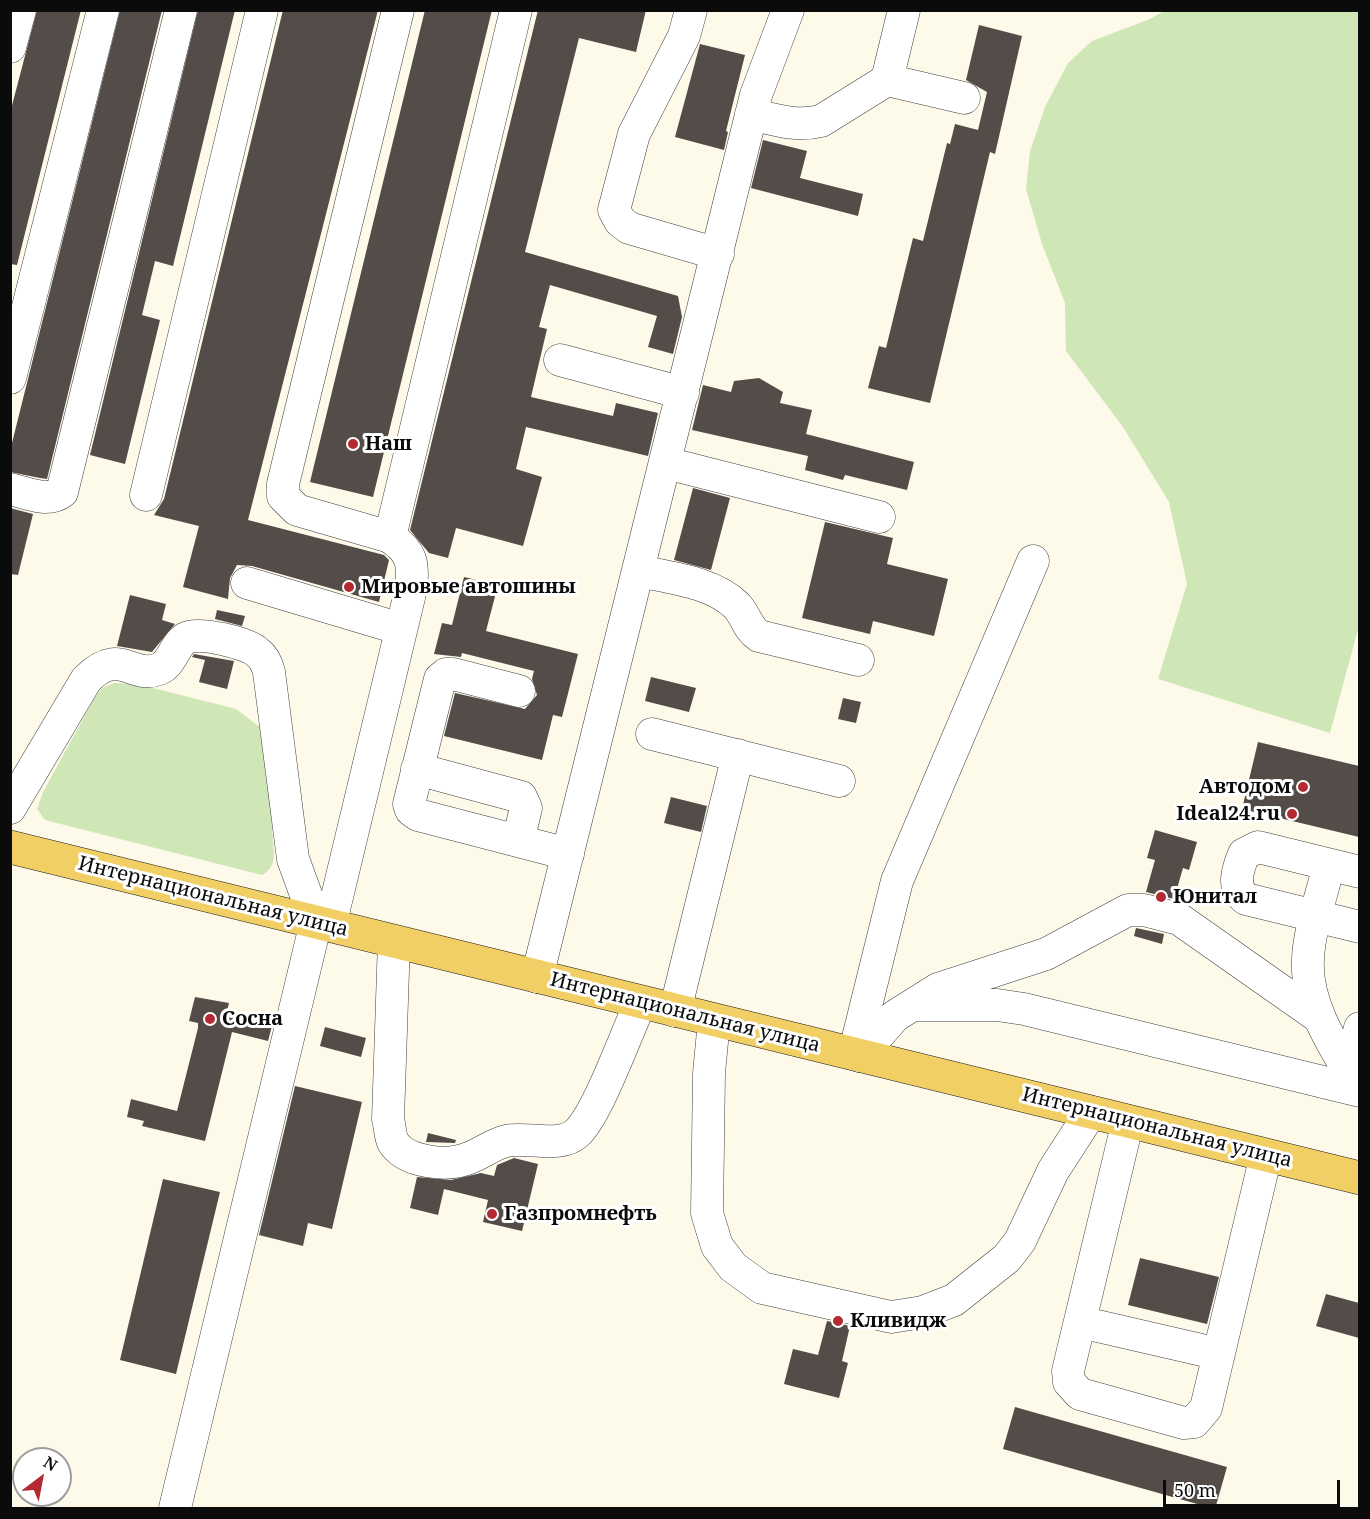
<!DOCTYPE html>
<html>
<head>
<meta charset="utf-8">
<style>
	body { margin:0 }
	#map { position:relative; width:1370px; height:1519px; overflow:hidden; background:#fefaea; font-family:"Noto Serif",serif }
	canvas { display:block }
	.frame { position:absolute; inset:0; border:12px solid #0b0b0b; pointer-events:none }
	.north { position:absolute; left:12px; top:1447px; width:60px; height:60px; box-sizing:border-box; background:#fff; border:2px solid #9d9d9d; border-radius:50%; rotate:32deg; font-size:16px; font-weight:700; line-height:24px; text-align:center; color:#0b0b0b }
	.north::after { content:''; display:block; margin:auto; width:21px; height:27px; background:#b32a32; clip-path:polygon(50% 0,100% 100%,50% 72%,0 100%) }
	.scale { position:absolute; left:1163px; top:1480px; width:177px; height:27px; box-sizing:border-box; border:3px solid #0b0b0b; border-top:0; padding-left:8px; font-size:18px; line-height:21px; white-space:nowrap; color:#0b0b0b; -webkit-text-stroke:4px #fff; paint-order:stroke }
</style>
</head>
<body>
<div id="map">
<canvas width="1370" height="1519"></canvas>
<div class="frame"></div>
<div class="north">N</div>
<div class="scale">50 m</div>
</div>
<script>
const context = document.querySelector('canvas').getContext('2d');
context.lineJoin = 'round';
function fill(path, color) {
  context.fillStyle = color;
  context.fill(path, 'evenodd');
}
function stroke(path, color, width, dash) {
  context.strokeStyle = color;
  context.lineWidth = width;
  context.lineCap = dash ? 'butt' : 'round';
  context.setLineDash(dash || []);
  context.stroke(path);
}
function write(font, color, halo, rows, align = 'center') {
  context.font = font + ' "Noto Serif",serif';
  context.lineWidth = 6;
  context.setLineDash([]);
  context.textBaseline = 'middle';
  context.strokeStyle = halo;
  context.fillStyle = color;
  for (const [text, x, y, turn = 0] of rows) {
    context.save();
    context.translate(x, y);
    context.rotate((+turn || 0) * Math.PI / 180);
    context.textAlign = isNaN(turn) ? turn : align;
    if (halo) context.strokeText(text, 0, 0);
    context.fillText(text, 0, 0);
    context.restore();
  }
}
fill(new Path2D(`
	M 1164,11 L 1359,11 L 1360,622 L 1330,733 L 1158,679 L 1187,584 L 1169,502 L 1123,427 L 1066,351 L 1065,303 L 1042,244 L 1026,189 L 1030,151 L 1045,107 L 1068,63 L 1092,41 L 1150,19 Z
	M 114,683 L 137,684 L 236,709 L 260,727 L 267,756 L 274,856 C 273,865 270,871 262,875 L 45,820 L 37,809 L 43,792 L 94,699 L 101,689 Z`), '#cfe6b6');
fill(new Path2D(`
	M 37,10 L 81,10 L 17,265 L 10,264 L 10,113 Z
	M 120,10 L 162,10 L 47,479 L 40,478 L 10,472 L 10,451 Z
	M 198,10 L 235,10 L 173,266 L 155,261 L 142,315 L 160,320 L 125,464 L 90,455 Z
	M 283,10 L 378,10 L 248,520 L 384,555 L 389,560 L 379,602 L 252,566 L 237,565 L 230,578 L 228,599 L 183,587 L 199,526 L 154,515 L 164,499 Z
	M 425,10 L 492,10 L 373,497 L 310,482 Z
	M 538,10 L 646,10 L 636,52 L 579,38 L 525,252 L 678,296 L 682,317 L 673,354 L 648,347 L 657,316 L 550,285 L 539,327 L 547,329 L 531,397 L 613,416 L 616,403 L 658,413 L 648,456 L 526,427 L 516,469 L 542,477 L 523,546 L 456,528 L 448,558 L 429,553 L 410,530 Z
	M 979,25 L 1022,36 L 995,154 L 990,152 L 930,403 L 868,388 L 879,346 L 886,348 L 913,238 L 923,241 L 947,143 L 950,144 L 955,124 L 978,130 L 987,92 L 966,80 Z
	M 700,44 L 745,55 L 726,131 L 728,132 L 724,150 L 675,137 Z
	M 763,140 L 807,151 L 800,178 L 863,194 L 858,216 L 751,188 Z
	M 759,378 L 783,392 L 780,403 L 812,410 L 806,434 L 914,462 L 907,490 L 845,475 L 843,480 L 805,470 L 808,456 L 692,430 L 703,385 L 731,392 L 734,381 Z
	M 693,488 L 730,498 L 711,570 L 674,560 Z
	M 10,508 L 33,514 L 18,575 L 10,574 Z
	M 825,522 L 893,538 L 887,564 L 948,579 L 934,636 L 873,621 L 870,634 L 802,618 Z
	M 464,577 L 498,585 L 486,631 L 578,654 L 562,717 L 553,715 L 542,760 L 444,736 L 455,693 L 525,709 L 537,695 L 532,679 L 534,671 L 462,653 L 461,657 L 434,654 L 442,623 L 452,625 Z
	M 130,595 L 166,604 L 162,620 L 175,624 L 152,652 L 117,646 Z
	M 217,610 L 245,616 L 242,626 L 215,619 Z
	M 194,654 L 234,661 L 227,689 L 199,682 L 205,660 L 192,657 Z
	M 651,677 L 696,688 L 689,712 L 645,701 Z
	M 843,698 L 861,702 L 856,723 L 838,719 Z
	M 1258,742 L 1359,766 L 1359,837 L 1242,809 Z
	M 671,797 L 707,806 L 701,832 L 664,823 Z
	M 1155,830 L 1197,842 L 1189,870 L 1183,868 L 1174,899 L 1146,892 L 1155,860 L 1147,858 Z
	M 1136,928 L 1164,934 L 1162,944 L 1134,936 Z
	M 195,997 L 229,1003 L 227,1011 L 273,1022 L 268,1041 L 232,1032 L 205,1141 L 142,1126 L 144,1121 L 127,1117 L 131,1099 L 177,1111 L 198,1028 L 198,1023 L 189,1021 Z
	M 325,1027 L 366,1038 L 361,1057 L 320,1046 Z
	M 295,1086 L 362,1102 L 332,1229 L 308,1223 L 303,1246 L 259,1235 Z
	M 428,1133 L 456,1140 L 455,1143 L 426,1142 Z
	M 514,1158 L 538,1164 L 522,1231 L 483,1222 L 488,1200 L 444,1189 L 438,1215 L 410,1208 L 417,1177 L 451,1180 L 481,1173 L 494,1176 L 497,1165 Z
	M 163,1179 L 220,1192 L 176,1374 L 120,1360 Z
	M 1140,1258 L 1219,1277 L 1207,1324 L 1128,1305 Z
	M 1326,1294 L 1359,1303 L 1359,1338 L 1316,1326 Z
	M 827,1321 L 850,1326 L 842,1361 L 848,1363 L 839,1398 L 784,1384 L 793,1349 L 818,1355 Z
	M 1015,1407 L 1227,1467 L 1215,1509 L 1003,1449 Z`), '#534c48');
const minor = new Path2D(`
	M 398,10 L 283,484 L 283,496 L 297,510 L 390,537 L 516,10
	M 691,10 L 684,36 L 634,134 L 614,210 L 620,221 L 629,228 L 718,254
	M 10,47 L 20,10
	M 887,80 L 964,98
	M 751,114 C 776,120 796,127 821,121 L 887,80 L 904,10
	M 560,360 L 683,393
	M 10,378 L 103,10
	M 666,463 L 879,517
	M 10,489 C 27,493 48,503 62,492 L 181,10
	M 146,495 L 262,10
	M 639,571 C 671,578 713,582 737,606 C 746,616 748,629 759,636 L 858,660
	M 247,583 L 401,629
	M 519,691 L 453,674 L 446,674 L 440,679 L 409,804 L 411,810 L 418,815 L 568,854
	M 652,734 L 839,781
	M 417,769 L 521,797 L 526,808 L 518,841
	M 10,808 L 86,680 C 120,645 131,680 159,669 C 172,664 174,645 186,638 C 198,631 247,643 257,652 C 264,657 267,664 269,672 L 293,859 L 316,922 L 175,1508
	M 1329,865 C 1322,894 1309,930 1308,959 C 1305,1006 1337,1051 1360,1090
	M 1360,872 L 1258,847 L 1244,854 C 1238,868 1231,888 1246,899 L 1360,927
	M 330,926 L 411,589 C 414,563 412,552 390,537
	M 394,941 L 388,1119 C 390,1126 390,1136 393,1142 C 406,1163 448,1167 469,1158 C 481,1154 493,1144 506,1141 C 527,1136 560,1149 577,1133 C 598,1114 626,1033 641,1002
	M 537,977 L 756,95 L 788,10
	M 915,1005 L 997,1005 L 1024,1009 L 1360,1091
	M 675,1011 L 738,755
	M 714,1021 L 709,1073 L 707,1213 L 717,1246 L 733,1267 L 762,1288 L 891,1317 L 923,1312 L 954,1300 L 1007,1258 L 1020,1241 L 1053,1171 L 1091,1112
	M 854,1054 L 897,881 L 1033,561
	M 860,1056 L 895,1016 L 938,989 L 1046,954 L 1128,910 L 1144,910 L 1179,919 L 1320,1018
	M 1349,1072 L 1360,1028
	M 1128,1121 L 1068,1371 L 1069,1382 L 1080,1394 L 1184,1423 L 1194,1422 L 1206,1408 L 1266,1155
	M 1080,1322 L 1219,1354`);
const major = new Path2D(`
	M 10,847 L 1360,1178`);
stroke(minor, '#3e3e3e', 33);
stroke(major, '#1c1c1c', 34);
stroke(minor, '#fff', 32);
stroke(major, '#f2cf65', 33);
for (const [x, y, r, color] of [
	[353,444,6,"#b32a32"],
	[349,587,6,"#b32a32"],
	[1303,787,6,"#b32a32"],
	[1292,814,6,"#b32a32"],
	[1161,897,6,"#b32a32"],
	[210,1019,6,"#b32a32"],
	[492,1214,6,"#b32a32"],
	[838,1321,6,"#b32a32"]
]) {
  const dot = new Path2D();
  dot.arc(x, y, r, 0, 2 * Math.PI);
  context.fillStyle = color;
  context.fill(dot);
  stroke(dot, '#fff', 2);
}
write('bold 20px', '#0b0b0b', '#fff', [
	["Наш",365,444],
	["Мировые автошины",361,587],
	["Автодом",1291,787,"right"],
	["Ideal24.ru",1280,814,"right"],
	["Юнитал",1173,897],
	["Сосна",222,1019],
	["Газпромнефть",504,1214],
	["Кливидж",850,1321]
], 'left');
write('20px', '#0b0b0b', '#fff', [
	["Интернациональная улица",213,897,14],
	["Интернациональная улица",685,1013,14],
	["Интернациональная улица",1157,1128,14]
]);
</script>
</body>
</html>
